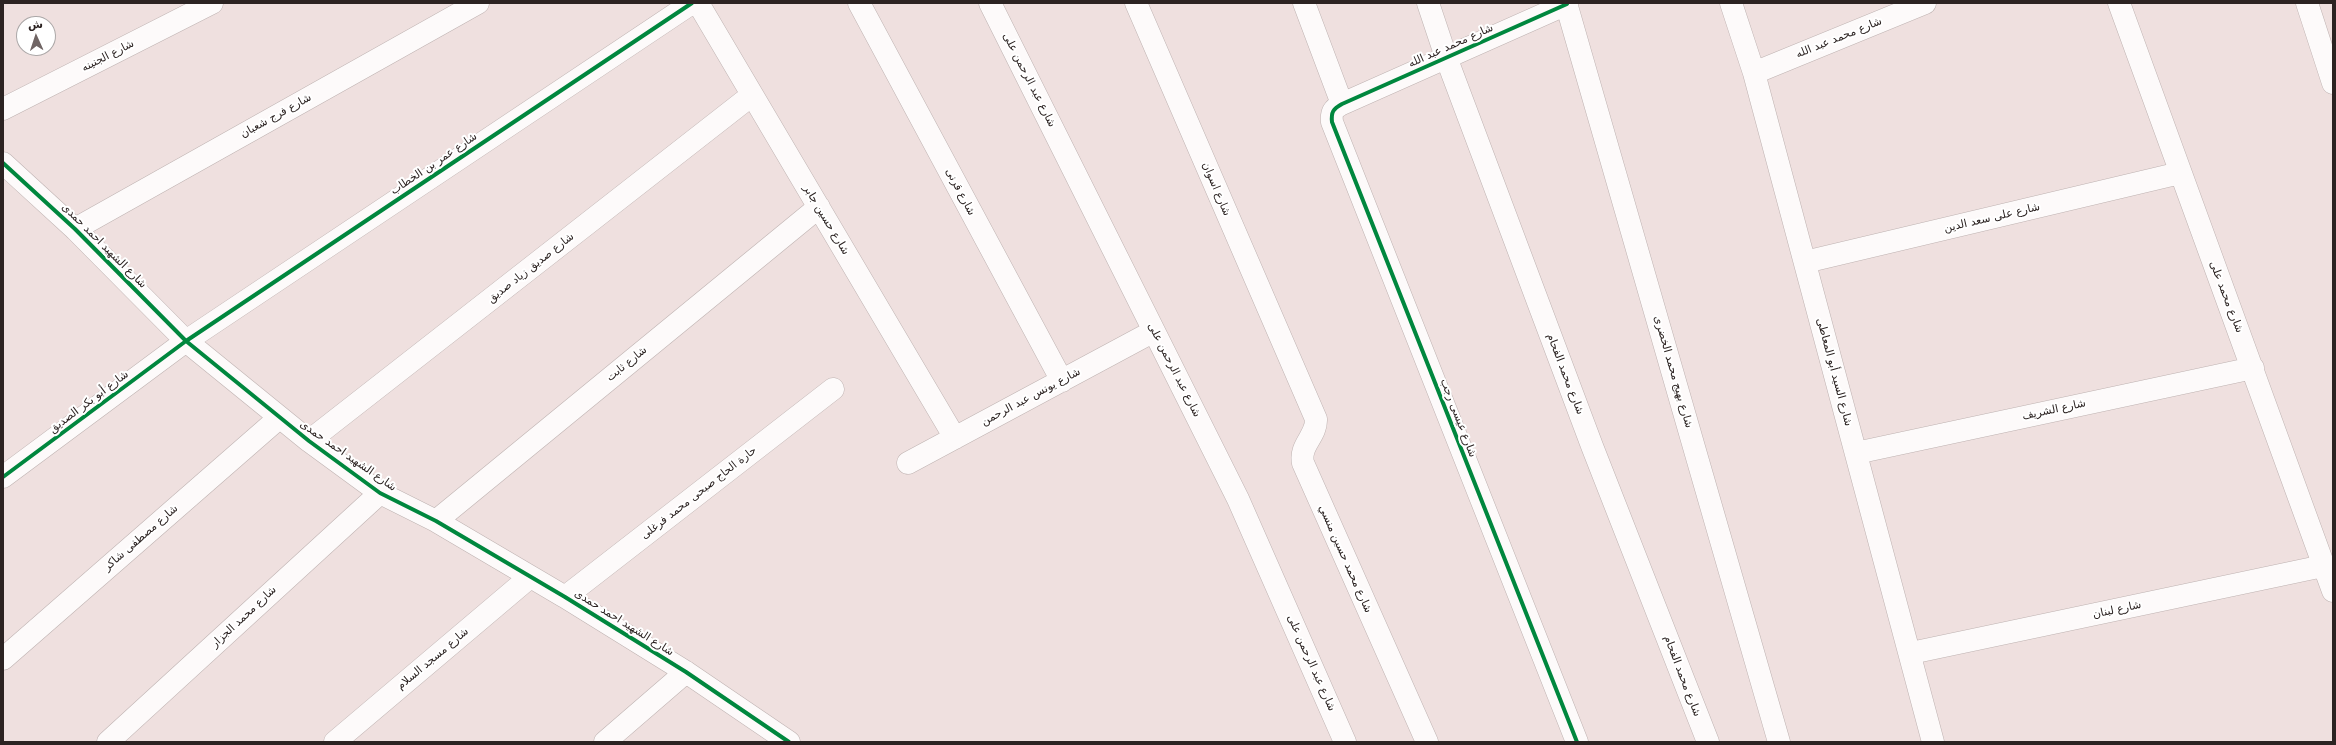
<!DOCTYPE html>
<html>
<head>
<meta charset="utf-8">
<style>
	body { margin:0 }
	#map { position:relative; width:2336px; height:745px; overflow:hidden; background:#efe0df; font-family:"DejaVu Sans",Cairo,sans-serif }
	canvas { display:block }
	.frame { position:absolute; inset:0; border:4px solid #2c2322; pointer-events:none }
	.north { position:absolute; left:16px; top:16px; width:40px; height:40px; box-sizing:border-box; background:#fff; border:1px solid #aba7a7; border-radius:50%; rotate:357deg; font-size:11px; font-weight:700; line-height:16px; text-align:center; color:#2c2322 }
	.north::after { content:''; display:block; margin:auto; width:14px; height:18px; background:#706564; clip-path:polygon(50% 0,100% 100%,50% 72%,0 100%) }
</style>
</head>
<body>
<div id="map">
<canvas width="2336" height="745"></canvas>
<div class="frame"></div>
<div class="north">ش</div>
</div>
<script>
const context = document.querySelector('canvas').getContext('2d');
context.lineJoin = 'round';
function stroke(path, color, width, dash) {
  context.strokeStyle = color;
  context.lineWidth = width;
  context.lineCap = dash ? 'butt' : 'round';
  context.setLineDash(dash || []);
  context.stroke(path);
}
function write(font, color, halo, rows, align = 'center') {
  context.font = font + ' "DejaVu Sans",Cairo,sans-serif';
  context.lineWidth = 4;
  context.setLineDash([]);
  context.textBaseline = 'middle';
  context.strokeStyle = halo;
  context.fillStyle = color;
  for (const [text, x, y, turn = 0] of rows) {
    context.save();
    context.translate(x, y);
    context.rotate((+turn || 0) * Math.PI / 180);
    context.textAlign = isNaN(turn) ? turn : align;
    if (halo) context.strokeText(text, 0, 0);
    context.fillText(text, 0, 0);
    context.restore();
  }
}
const street = new Path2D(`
	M 698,3 L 955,438
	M 859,3 L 1062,381
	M 990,3 L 1238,499 L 1345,742
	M 1136,3 L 1316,419 C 1317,436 1299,445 1303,463 L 1427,742
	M 1304,3 L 1342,104
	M 1428,3 L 1446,57 L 1592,446 L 1708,742
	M 1566,3 L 1779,742
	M 1731,3 L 1754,73 L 1933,742
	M 2119,3 L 2333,591
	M 2307,3 L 2333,83
	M 1567,4 L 1342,104 C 1333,109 1331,112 1332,122 L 1577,742
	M 1754,73 L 1925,3
	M 3,109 L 212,3
	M 3,163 L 75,229 L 186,341 L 309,441 L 380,493 L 436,521 L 565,597 L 686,672 L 789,742
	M 75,229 L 478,3
	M 1805,262 L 2180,173
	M 309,441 L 752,95
	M 1856,453 L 2253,368
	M 908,463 L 1154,331
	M 3,477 L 186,341 L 692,3
	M 436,521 L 819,207
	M 565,597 L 833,389
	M 1911,653 L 2323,566
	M 3,659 L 279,418
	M 108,742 L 380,493
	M 335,742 L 530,577
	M 605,742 L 686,672`);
stroke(street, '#beb2b1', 23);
stroke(street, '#fdfafa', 22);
stroke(new Path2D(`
	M 1567,4 L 1342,104 C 1333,109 1331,112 1332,122 L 1577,742
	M 3,163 L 75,229 L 186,341 L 309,441 L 380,493 L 436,521 L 565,597 L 686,672 L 789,742
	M 3,477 L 186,341 L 692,3`), '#00873e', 4);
write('11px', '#2c2322', '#fff', [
	["شارع محمد عبد الله",1839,38,-22],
	["شارع محمد عبد الله",1451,46,-24],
	["شارع الجنينه",108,56,-27],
	["شارع عبد الرحمن على",1029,80,63],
	["شارع فرج شعبان",276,116,-29],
	["شارع عمر بن الخطاب",434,164,-34],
	["شارع اسوان",1216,189,67],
	["شارع قرنى",960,192,62],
	["شارع على سعد الدين",1992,218,-13],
	["شارع حسين جابر",826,220,59],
	["شارع الشهيد احمد حمدى",104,246,45],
	["شارع صديق زياد صديق",531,268,-38],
	["شارع محمد على",2226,297,69],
	["شارع ثابت",627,364,-39],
	["شارع عبد الرحمن على",1174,370,63],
	["شارع بهيج محمد الخضرى",1673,372,74],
	["شارع السيد أبو المعاطى",1834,372,75],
	["شارع محمد الفحام",1565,374,69],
	["شارع يونس عبد الرحمن",1031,397,-28],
	["شارع أبو بكر الصديق",89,402,-37],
	["شارع الشريف",2054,410,-12],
	["شارع عيسى رجب",1458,418,69],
	["شارع الشهيد احمد حمدى",348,456,35],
	["حارة الحاج صبحى محمد فرغلى",699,493,-38],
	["شارع مصطفى شاكر",141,538,-41],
	["شارع محمد حسين منسي",1345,559,66],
	["شارع لبنان",2117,610,-12],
	["شارع محمد الجزار",244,617,-43],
	["شارع الشهيد احمد حمدى",624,623,32],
	["شارع مسجد السلام",433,659,-40],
	["شارع عبد الرحمن على",1311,663,66],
	["شارع محمد الفحام",1682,676,69]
]);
</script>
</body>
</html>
